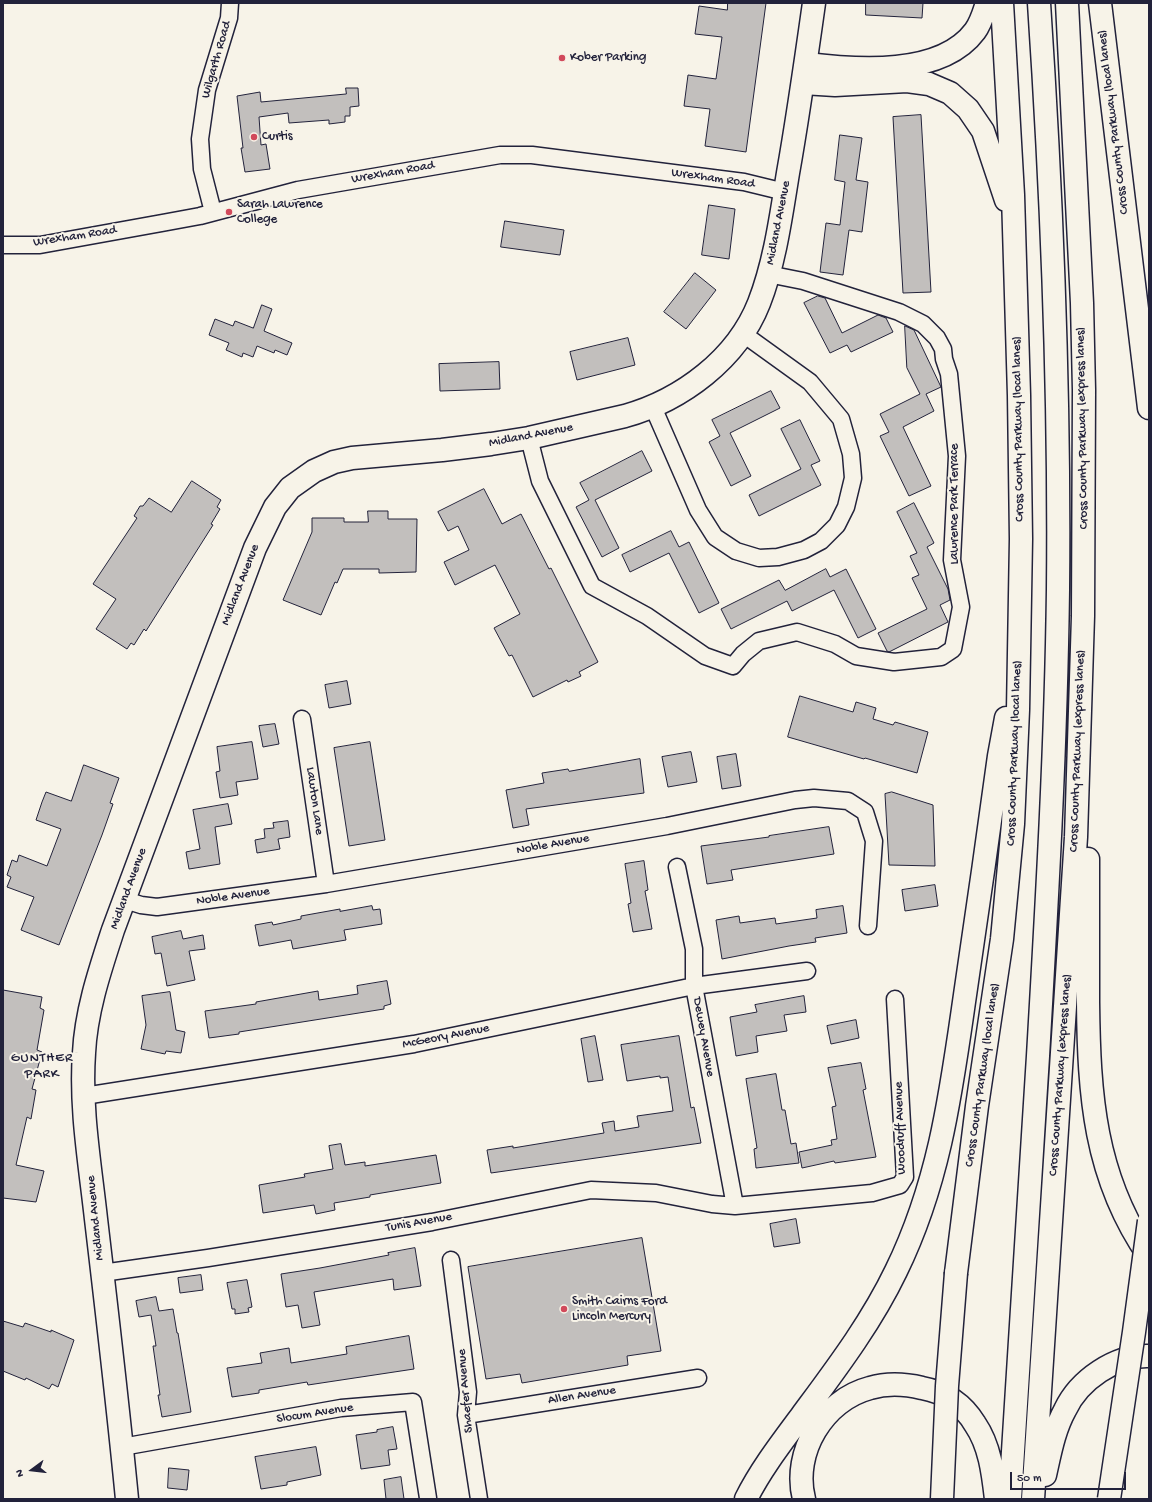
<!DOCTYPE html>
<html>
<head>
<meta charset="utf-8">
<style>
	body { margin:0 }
	#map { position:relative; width:1152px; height:1502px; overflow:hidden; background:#f7f3e8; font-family:"Gochi Hand",sans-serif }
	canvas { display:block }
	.frame { position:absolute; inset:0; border:4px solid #22223b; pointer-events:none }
	.north { position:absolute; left:12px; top:1450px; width:40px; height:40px; -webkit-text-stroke:3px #f7f3e8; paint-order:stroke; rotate:255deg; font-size:11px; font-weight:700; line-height:16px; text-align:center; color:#22223b }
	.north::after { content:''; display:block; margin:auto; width:14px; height:18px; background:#22223b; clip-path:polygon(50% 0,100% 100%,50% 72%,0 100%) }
	.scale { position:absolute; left:1010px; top:1472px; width:116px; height:18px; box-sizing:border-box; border:2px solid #22223b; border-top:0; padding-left:5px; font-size:12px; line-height:14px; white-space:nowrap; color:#22223b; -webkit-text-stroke:3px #f7f3e8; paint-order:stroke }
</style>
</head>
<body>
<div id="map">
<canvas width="1152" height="1502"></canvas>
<div class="frame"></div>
<div class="north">N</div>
<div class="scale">50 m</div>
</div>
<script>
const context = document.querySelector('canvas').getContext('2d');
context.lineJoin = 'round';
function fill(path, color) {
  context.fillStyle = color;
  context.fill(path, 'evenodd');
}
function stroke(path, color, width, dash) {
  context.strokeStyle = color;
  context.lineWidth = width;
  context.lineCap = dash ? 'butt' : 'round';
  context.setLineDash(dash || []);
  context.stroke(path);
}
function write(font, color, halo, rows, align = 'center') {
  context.font = font + ' "Gochi Hand",sans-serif';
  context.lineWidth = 4;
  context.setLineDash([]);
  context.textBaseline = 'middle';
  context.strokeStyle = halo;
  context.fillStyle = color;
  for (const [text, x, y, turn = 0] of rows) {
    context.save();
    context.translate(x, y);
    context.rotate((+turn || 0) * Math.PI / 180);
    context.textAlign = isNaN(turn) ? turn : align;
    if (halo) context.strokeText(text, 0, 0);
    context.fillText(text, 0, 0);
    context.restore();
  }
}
const building = new Path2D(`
	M 728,3 L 766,3 L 746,152 L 705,146 L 710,109 L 684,106 L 688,75 L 716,79 L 722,37 L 695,34 L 699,6 L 727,10 Z
	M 866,3 L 923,3 L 922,18 L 866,15 Z
	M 346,88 L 358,88 L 359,106 L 350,107 L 350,116 L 345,116 L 345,122 L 329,124 L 329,120 L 289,123 L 288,113 L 259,117 L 261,145 L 266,144 L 270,169 L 245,172 L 241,148 L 243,148 L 237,96 L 260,92 L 261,102 L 346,94 Z
	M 921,115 L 931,292 L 903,293 L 893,117 Z
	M 840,135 L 862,138 L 856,180 L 868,182 L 862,232 L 849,230 L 843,275 L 820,272 L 826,223 L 840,225 L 845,182 L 835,180 Z
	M 709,205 L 735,209 L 729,259 L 702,255 Z
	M 505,221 L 564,230 L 560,255 L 501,247 Z
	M 695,273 L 716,290 L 686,329 L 664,312 Z
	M 818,296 L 825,298 L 842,333 L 878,315 L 886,318 L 893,332 L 851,352 L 847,345 L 830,353 L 804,303 Z
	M 262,305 L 272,309 L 264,331 L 292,343 L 287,355 L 275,350 L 274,353 L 257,346 L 253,357 L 243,353 L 242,357 L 226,350 L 229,343 L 209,335 L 215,319 L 233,326 L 235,321 L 253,328 Z
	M 905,326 L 914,330 L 941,387 L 926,394 L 934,411 L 903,427 L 931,486 L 909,496 L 880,436 L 889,432 L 880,414 L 920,394 L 907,368 Z
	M 628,338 L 635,365 L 577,380 L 570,352 Z
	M 499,362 L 500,389 L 440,391 L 439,364 Z
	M 771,391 L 780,408 L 730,433 L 751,476 L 731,486 L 709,442 L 720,436 L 712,420 Z
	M 800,420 L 820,461 L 811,465 L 821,485 L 759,516 L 749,495 L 801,469 L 781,429 Z
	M 642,451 L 652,471 L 595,500 L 619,548 L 602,557 L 576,507 L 589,500 L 580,483 Z
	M 192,481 L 221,500 L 217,507 L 220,509 L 211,524 L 213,525 L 146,631 L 144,629 L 134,645 L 131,643 L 127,649 L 96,629 L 116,599 L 93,584 L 137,518 L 134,516 L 140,506 L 143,506 L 149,498 L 171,512 Z
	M 484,489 L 502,524 L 521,514 L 549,569 L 551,568 L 598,662 L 579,672 L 581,676 L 568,682 L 567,680 L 533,697 L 512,655 L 509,656 L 494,628 L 520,614 L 495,565 L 455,585 L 444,562 L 469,550 L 458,526 L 448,531 L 438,512 Z
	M 914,503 L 934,543 L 927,547 L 948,589 L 950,600 L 940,605 L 948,622 L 889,652 L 887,651 L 878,633 L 927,609 L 912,578 L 919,575 L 910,556 L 917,553 L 897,512 Z
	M 368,511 L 388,511 L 388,519 L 417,519 L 416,572 L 379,573 L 379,569 L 343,569 L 337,583 L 335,582 L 321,615 L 283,600 L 312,532 L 312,518 L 344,518 L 344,522 L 368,522 Z
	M 671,531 L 679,547 L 689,542 L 719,603 L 699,613 L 669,553 L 630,572 L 622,555 Z
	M 826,569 L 830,577 L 846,569 L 876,629 L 858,638 L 834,590 L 792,611 L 787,601 L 731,629 L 721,609 L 779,580 L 785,590 Z
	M 347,681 L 351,704 L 329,708 L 325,685 Z
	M 800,696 L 853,712 L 856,702 L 876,708 L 873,719 L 893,725 L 895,722 L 928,732 L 917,773 L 865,758 L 864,759 L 788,737 Z
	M 275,724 L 279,744 L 263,747 L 259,726 Z
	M 252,742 L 258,779 L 236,782 L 238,795 L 220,798 L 216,772 L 220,771 L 217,747 Z
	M 370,742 L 385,840 L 349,846 L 334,748 Z
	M 691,752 L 697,782 L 668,787 L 662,757 Z
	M 736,754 L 741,786 L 722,789 L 717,757 Z
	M 640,759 L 644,793 L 526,809 L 529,825 L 513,828 L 506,790 L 544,783 L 542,773 L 568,769 L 569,771 Z
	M 84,765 L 119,778 L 110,803 L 113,804 L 102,835 L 59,945 L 21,930 L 34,897 L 7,887 L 11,877 L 7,875 L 12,860 L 17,862 L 19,855 L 47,866 L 61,829 L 36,820 L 42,802 L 46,792 L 71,801 Z
	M 892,792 L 933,805 L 935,866 L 889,865 L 885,794 Z
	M 228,804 L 232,824 L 215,827 L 220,864 L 189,869 L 186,852 L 200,849 L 193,810 Z
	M 288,821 L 290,837 L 278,839 L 280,849 L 257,853 L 255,840 L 265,838 L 264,829 L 274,828 L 273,823 Z
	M 829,827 L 834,854 L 731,870 L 733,880 L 707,884 L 701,846 L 769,837 L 769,836 Z
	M 644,861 L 648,890 L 645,891 L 652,929 L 633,932 L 628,904 L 631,903 L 625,864 Z
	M 935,885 L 938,906 L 905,911 L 902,890 Z
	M 372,906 L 373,910 L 380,909 L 382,924 L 344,930 L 346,940 L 293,949 L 291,940 L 259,946 L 255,925 L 272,922 L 273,925 L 301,919 L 301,916 L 340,909 L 340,911 Z
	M 843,906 L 847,933 L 815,938 L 816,942 L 789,946 L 722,959 L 716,920 L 739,916 L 740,923 L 775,918 L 776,924 L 817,918 L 816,910 Z
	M 181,931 L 183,939 L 203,935 L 205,949 L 189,951 L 195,980 L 167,986 L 161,953 L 155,954 L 152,937 Z
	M 387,981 L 391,1004 L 384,1006 L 384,1009 L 239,1032 L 239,1034 L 209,1038 L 205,1011 L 256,1004 L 256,1002 L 318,991 L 319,1000 L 358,994 L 357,986 Z
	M 3,990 L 42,997 L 40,1008 L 44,1010 L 37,1050 L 42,1052 L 32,1089 L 36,1090 L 31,1119 L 27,1117 L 16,1165 L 44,1171 L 36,1202 L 3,1198 Z
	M 170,992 L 176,1030 L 185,1032 L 181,1053 L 166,1051 L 165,1054 L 141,1049 L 146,1025 L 142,996 Z
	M 804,996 L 806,1012 L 784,1015 L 787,1031 L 756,1036 L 758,1052 L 736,1056 L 730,1017 L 757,1012 L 755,1005 Z
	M 856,1020 L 859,1038 L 831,1044 L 827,1026 Z
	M 595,1036 L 603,1080 L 588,1082 L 581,1039 Z
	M 679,1036 L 691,1108 L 694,1107 L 701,1143 L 491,1173 L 487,1150 L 513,1146 L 513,1148 L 604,1133 L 602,1123 L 614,1121 L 615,1131 L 639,1127 L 637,1116 L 673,1111 L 668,1077 L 660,1078 L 660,1076 L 627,1081 L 621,1045 Z
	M 861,1063 L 866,1089 L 863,1090 L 876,1157 L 835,1163 L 834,1161 L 802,1168 L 799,1152 L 832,1145 L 831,1140 L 837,1139 L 832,1107 L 836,1106 L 828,1068 Z
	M 776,1074 L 782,1110 L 785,1110 L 791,1144 L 796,1143 L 799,1163 L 756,1168 L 754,1149 L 757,1148 L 746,1079 Z
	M 341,1144 L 345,1165 L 365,1162 L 365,1166 L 436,1155 L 441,1183 L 370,1195 L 370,1197 L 334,1203 L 335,1210 L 316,1214 L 314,1205 L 263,1213 L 259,1185 L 305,1177 L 304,1174 L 333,1169 L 329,1146 Z
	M 796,1219 L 800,1243 L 774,1247 L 770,1224 Z
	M 642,1238 L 661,1351 L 627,1356 L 628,1365 L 522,1383 L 520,1374 L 486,1379 L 468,1267 Z
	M 415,1248 L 421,1286 L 394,1290 L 393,1279 L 314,1292 L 320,1325 L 302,1328 L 298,1305 L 286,1307 L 281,1274 L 320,1268 L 389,1255 L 388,1253 Z
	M 201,1275 L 203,1290 L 180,1293 L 178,1278 Z
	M 247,1280 L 252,1307 L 248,1308 L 249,1312 L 235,1314 L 235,1309 L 232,1309 L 227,1283 Z
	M 156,1297 L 159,1311 L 173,1309 L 177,1333 L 178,1333 L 191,1412 L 162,1417 L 158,1395 L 160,1395 L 153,1346 L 156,1346 L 151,1315 L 139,1317 L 136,1301 Z
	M 3,1321 L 23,1327 L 25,1323 L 51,1332 L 51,1330 L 74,1340 L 58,1387 L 52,1384 L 49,1389 L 26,1378 L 25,1380 L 3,1371 Z
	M 409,1336 L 414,1369 L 308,1385 L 307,1382 L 259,1390 L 259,1393 L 232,1397 L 227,1368 L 262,1363 L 260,1353 L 289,1348 L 291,1363 L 347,1354 L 346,1347 Z
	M 393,1427 L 397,1449 L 388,1450 L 390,1465 L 361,1469 L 356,1435 L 377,1432 L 377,1430 Z
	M 316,1447 L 321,1475 L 287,1482 L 287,1485 L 261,1489 L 255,1457 Z
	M 169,1468 L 189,1470 L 187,1490 L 168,1488 Z
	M 401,1477 L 404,1499 L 386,1499 L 384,1480 Z`);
fill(building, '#c2bfbd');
stroke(building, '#22223b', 1);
const street = new Path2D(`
	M 213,212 L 202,169 L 200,139 L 207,90 L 229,18 L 230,3
	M 3,245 L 40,245 L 162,223 L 200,216 L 298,190 L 500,155 L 532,155 L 744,182 L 785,192
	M 653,407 L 698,510 L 715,537 L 736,551 L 759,558 L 778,557 L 804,550 L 821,541 L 837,525 L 846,507 L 853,478 L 851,454 L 841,419 L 810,382 L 742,333
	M 529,438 L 540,481 L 592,586 L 647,616 L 705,656 L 733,666 L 743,654 L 759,641 L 797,632 L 835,644 L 856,656 L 894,662 L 941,657 L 953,649 L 961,607 L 952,560 L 957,456 L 949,374 L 944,359 L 943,349 L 937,338 L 923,324 L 899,312 L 803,281 L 768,274
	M 302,719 L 326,884
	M 677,867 L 694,949 L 694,986 L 735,1206
	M 125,900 L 141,905 L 157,907 L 326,884 L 667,826 L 795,800 L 814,798 L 848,801 L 865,812 L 874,841 L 868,926
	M 84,1096 L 414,1044 L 694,986 L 807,971
	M 451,1260 L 468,1392 L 466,1415 L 479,1499
	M 102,1273 L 208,1258 L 432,1222 L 591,1190 L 656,1193 L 712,1204 L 735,1206 L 872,1193 L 900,1185 L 905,1177 L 895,999
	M 466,1415 L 698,1378
	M 122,1447 L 341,1408 L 413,1402 L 428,1498`);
const secondary = new Path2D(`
	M 127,1499 C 118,1406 107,1312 96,1219 C 90,1164 80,1108 84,1053 C 86,1011 100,970 113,930 L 255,548 L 275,507 L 290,488 L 314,471 L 334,462 L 352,458 L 442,450 L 491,444 L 529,438 L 625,416 C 682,400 737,359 759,303 C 775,262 781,216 788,173 C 798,117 806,60 814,3`);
const highway = new Path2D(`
	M 1100,3 L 1149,408
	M 806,64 C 856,70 941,77 975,31 C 981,23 984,12 987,3
	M 803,83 L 835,85 L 907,81 L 929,84 L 950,93 L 968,109 L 983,131 L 1006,200
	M 1088,859 C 1088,907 1088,954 1088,1002 C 1089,1094 1094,1177 1149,1256
	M 956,1273 L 977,1106 L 1002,939 L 1013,824 L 1018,710 L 1021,539 L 1019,395 L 1013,195 L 1002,3
	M 1045,1475 C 1050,1453 1054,1430 1065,1410 C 1079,1380 1115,1355 1149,1356
	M 746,1499 C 761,1469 782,1442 802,1415 C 836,1369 871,1323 896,1271 C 940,1181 951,1092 965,995 C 977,915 988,836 999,756 L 1006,718
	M 804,1499 C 792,1452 824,1400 870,1388 C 887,1383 905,1384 922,1388 C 944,1392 963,1404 975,1424 C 990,1446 993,1473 996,1499
	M 1010,1499 C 1019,1351 1029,1204 1038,1056 C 1047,901 1056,745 1058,590 C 1060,394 1052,198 1039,3
	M 1033,1499 L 1076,837 L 1083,616 L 1084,390 L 1082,303 L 1067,3`);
stroke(street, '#22223b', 19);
stroke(secondary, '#22223b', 25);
stroke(highway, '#22223b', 25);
stroke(street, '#f7f3e8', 16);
stroke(secondary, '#f7f3e8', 22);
stroke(highway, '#f7f3e8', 22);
const highwayBridge = new Path2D(`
	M 942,1499 L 947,1386 L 956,1273
	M 1109,1499 L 1134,1332 L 1149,1221`);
stroke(highwayBridge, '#22223b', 25, []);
stroke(highwayBridge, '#f7f3e8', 22);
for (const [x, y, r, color] of [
	[562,58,4,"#d1495b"],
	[254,137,4,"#d1495b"],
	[229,212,4,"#d1495b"],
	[564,1309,4,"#d1495b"]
]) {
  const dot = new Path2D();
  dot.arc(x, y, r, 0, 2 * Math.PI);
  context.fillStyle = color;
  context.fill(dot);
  stroke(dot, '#f7f3e8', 1.5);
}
write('13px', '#22223b', '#f7f3e8', [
	["Kober Parking",570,58],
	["Curtis",262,137],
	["Sarah Lawrence",237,205],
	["College",237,220],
	["Smith Cairns Ford",572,1302],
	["Lincoln Mercury",572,1317]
], 'left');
write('13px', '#22223b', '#f7f3e8', [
	["Wilgarth Road",217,60,-74],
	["Cross County Parkway (local lanes)",1114,122,-97],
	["Wrexham Road",393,173,-10],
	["Wrexham Road",713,179,8],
	["Midland Avenue",779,223,-79],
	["Wrexham Road",75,237,-9],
	["Cross County Parkway (express lanes)",1083,428,-91],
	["Cross County Parkway (local lanes)",1019,429,-91],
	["Midland Avenue",531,436,-11],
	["Lawrence Park Terrace",955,504,-90],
	["Midland Avenue",241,585,-69],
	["Cross County Parkway (express lanes)",1078,751,-88],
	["Cross County Parkway (local lanes)",1015,753,-88],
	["Lawton Lane",314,801,82],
	["Noble Avenue",553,845,-10],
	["Midland Avenue",129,889,-70],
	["Noble Avenue",233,897,-8],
	["McGeory Avenue",446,1037,-11],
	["Dewey Avenue",703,1037,80],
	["Cross County Parkway (local lanes)",983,1075,-82],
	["Cross County Parkway (express lanes)",1061,1075,-86],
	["Woodruff Avenue",901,1128,-92],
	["Midland Avenue",96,1218,-96],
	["Tunis Avenue",419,1223,-10],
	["Shaefer Avenue",466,1391,-95],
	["Allen Avenue",582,1396,-9],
	["Slocum Avenue",315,1414,-9]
]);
context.letterSpacing = '1px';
write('14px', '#22223b', '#f7f3e8', [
	["GUNTHER",42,1059],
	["PARK",42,1075]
]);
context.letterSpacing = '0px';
</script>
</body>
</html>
